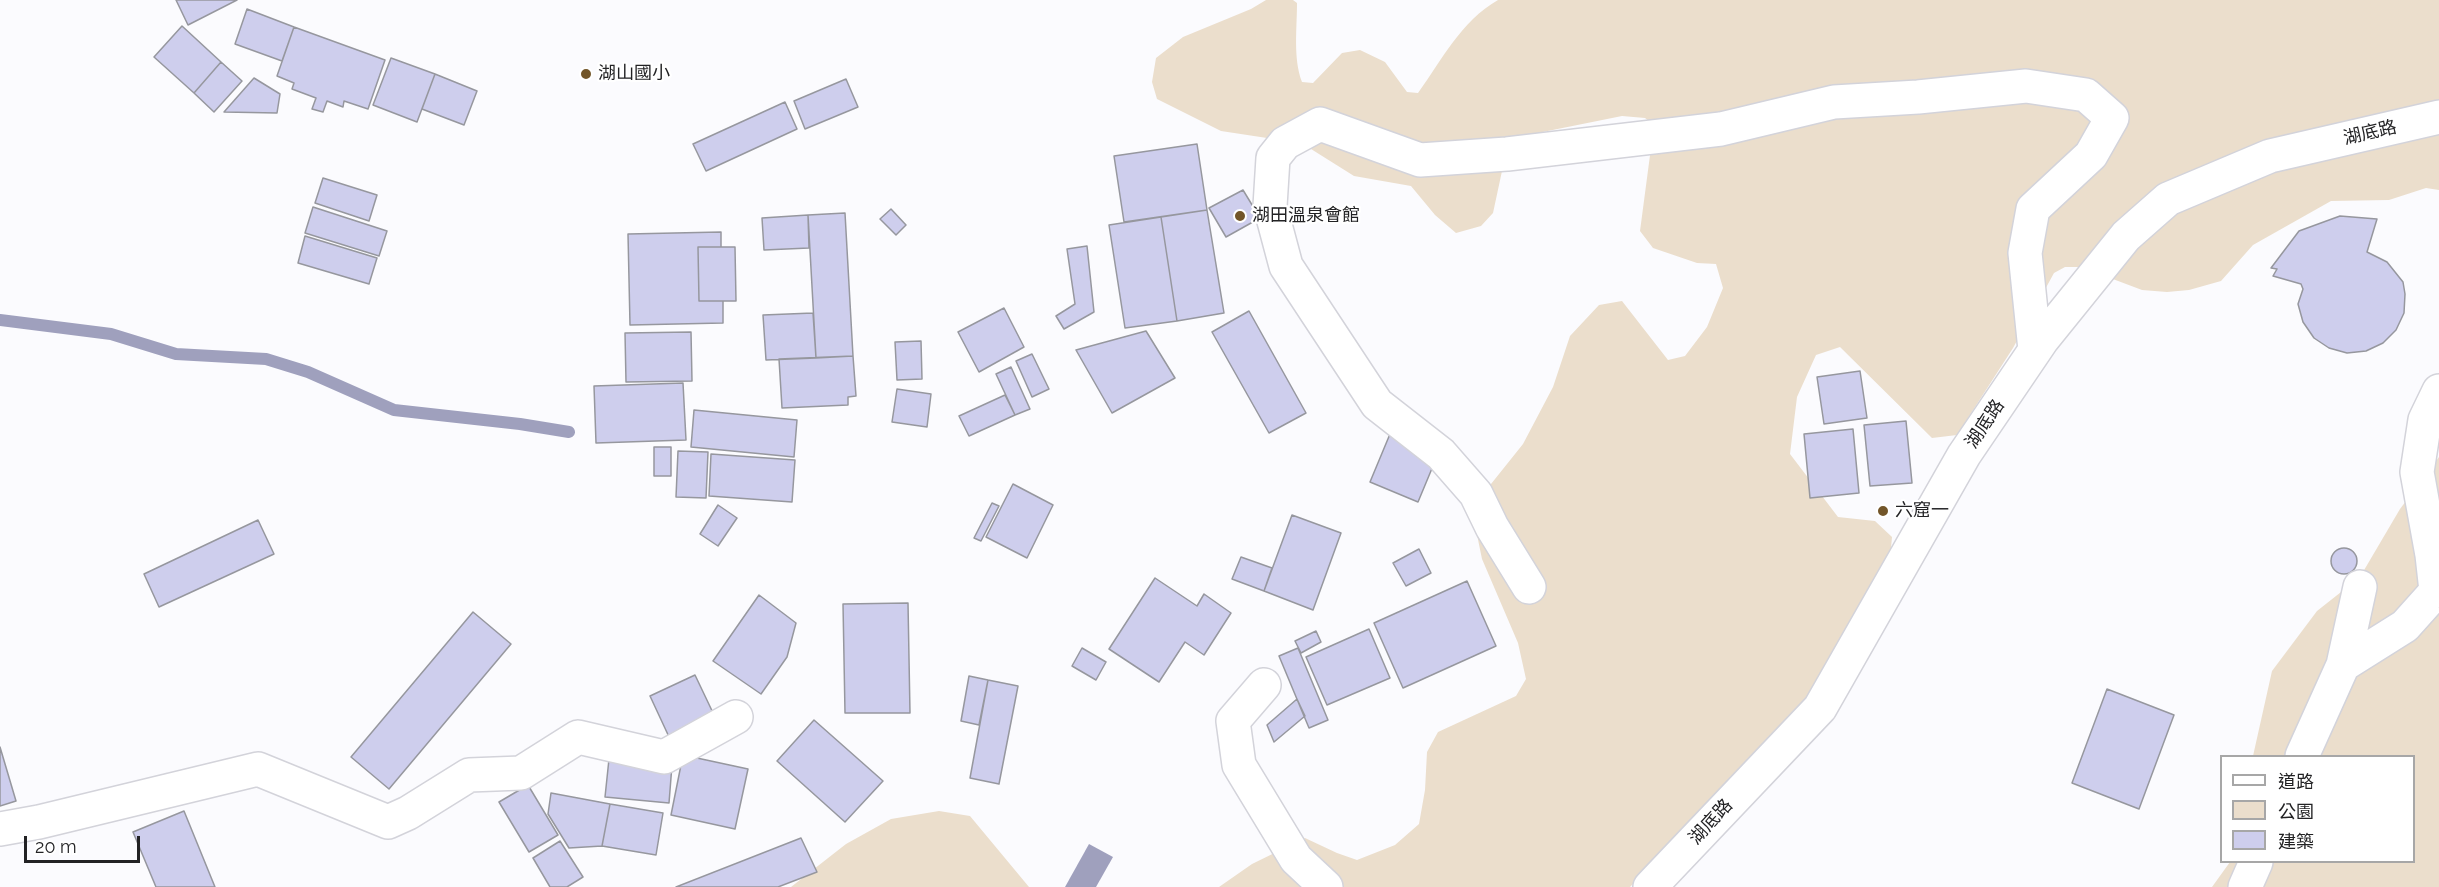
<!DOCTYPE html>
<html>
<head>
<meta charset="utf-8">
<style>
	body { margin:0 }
	#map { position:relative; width:2439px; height:887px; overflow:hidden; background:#fbfbfe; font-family:Raleway,"Noto Sans TC",sans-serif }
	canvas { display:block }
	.legend { position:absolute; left:2220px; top:755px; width:195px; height:108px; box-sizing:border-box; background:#fff; border:2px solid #a7a7a7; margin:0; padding:8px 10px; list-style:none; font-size:18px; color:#222224 }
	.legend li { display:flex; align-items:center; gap:12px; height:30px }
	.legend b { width:30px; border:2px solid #a7a7a7 }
	.scale { position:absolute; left:24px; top:836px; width:116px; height:27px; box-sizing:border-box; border:3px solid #222224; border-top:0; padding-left:8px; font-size:18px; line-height:21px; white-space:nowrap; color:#222224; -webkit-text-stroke:4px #fff; paint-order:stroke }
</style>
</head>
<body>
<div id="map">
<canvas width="2439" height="887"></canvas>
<ul class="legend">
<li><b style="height:8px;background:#fff"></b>道路</li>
<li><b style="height:16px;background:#ebdecc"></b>公園</li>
<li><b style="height:16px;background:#ceceed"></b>建築</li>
</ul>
<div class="scale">20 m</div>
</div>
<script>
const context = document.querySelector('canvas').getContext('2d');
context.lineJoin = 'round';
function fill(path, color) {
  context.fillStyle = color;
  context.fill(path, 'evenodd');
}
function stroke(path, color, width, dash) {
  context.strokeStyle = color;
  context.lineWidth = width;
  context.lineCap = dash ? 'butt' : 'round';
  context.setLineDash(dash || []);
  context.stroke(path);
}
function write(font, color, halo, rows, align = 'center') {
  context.font = font + ' Raleway,"Noto Sans TC",sans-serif';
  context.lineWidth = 4.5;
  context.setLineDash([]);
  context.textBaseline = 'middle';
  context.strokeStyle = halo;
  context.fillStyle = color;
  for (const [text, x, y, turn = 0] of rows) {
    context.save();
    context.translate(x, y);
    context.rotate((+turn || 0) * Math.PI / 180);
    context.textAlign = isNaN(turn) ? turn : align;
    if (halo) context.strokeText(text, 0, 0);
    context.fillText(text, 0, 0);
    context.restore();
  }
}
fill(new Path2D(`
	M 1266,0 L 1293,0 L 1297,3 C 1297,29 1293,58 1302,82 L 1313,83 L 1342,53 L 1360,50 L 1385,62 L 1407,92 L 1418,93 C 1442,60 1461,21 1498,0 L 2439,0 L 2439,190 L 2426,188 L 2389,200 L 2331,201 L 2253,245 L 2221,281 L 2189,290 L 2167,292 L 2142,290 L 2081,267 L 2065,267 L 2054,273 L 2013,348 L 1957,435 L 1932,438 L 1840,347 L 1816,355 L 1797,397 L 1790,454 L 1838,517 L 1875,521 L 1892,537 L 1890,559 L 1815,694 L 1630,887 L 1219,887 L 1252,864 L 1305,838 L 1337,853 L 1357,860 L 1395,845 L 1419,824 L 1425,790 L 1427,752 L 1438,732 L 1516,696 L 1526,679 L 1518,643 L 1482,559 L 1475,525 L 1487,489 L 1523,444 L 1553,387 L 1570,336 L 1599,305 L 1622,301 L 1668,360 L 1685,356 L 1707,327 L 1723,288 L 1716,264 L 1697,263 L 1653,248 L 1640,231 L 1654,125 L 1645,118 L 1622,116 L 1513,138 L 1502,171 L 1493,213 L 1481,226 L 1456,233 L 1435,215 L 1411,186 L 1354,176 L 1311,149 L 1267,138 L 1221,131 L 1157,99 L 1152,82 L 1156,58 L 1183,37 L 1251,9 Z
	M 2439,457 L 2439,887 L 2212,887 L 2230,862 L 2414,862 L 2414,756 L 2253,756 L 2272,671 L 2317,611 L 2360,577 L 2400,509 Z
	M 939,811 L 970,816 L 1029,887 L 791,887 L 846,844 L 891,819 Z`), '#ebdecc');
fill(new Path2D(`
	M 1089,844 L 1113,857 L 1096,887 L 1065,887 Z`), '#9fa0bd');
stroke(new Path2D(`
	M 0,320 L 111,334 L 176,354 L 266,359 L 308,372 L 394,410 L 520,424 L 569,432`), '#9fa0bd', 12);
const building = new Path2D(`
	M 176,0 L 237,0 L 188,25 Z
	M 247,9 L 294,27 L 282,61 L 235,44 Z
	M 182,26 L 221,62 L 194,93 L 154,57 Z
	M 294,27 L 385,60 L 368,109 L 344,101 L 343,107 L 327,101 L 323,112 L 312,109 L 316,98 L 292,89 L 294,83 L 277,76 Z
	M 391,58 L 435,74 L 417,122 L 373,105 Z
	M 221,62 L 242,81 L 214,112 L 194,93 Z
	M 435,74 L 477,91 L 464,125 L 422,109 Z
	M 254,78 L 280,94 L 277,113 L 224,112 Z
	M 846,79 L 858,107 L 805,129 L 794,101 Z
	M 785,102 L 797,129 L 706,171 L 693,144 Z
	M 1197,144 L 1207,210 L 1124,222 L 1114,156 Z
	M 323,178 L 377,195 L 369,221 L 315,203 Z
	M 1243,190 L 1260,218 L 1226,237 L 1209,208 Z
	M 313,207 L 387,231 L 379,256 L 305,233 Z
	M 891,209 L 906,225 L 896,235 L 880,219 Z
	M 1207,210 L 1224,313 L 1177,321 L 1161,217 Z
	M 845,213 L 853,356 L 816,358 L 808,215 Z
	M 808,215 L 809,248 L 764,250 L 762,218 Z
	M 2340,216 L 2377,219 L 2367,252 L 2387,262 L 2403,282 L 2405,294 L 2404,313 L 2396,330 L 2383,343 L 2366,351 L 2347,353 L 2329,348 L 2314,338 L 2303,322 L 2298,304 L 2303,289 L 2301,284 L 2273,276 L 2277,269 L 2271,268 L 2299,231 Z
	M 1161,217 L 1177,321 L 1125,328 L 1109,225 Z
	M 721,232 L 721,247 L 698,247 L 699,301 L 723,301 L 723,323 L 630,325 L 628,234 Z
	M 305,236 L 377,258 L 369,284 L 298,263 Z
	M 1087,246 L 1094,312 L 1064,329 L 1056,316 L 1075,304 L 1067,249 Z
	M 698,247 L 735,247 L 736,301 L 699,301 Z
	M 1004,308 L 1024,347 L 979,372 L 958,332 Z
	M 1249,311 L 1306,413 L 1269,433 L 1212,332 Z
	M 813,313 L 816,358 L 766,360 L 763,315 Z
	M 1146,331 L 1175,378 L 1112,413 L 1076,350 Z
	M 691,332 L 692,381 L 626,382 L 625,333 Z
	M 921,341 L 922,379 L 897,380 L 895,342 Z
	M 1032,354 L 1049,389 L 1032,397 L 1016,361 Z
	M 853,356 L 856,396 L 848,397 L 848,405 L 782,408 L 779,359 Z
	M 1011,367 L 1030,409 L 1015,415 L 996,374 Z
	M 1860,371 L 1867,418 L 1824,424 L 1817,377 Z
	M 683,383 L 686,440 L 596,443 L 594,386 Z
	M 897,389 L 931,394 L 927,427 L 892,422 Z
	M 1005,395 L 1015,415 L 969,436 L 959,416 Z
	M 694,410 L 797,420 L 794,457 L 691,447 Z
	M 1906,421 L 1912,483 L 1870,486 L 1864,425 Z
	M 1853,429 L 1859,493 L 1810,498 L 1804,434 Z
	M 1390,434 L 1438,454 L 1418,502 L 1370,482 Z
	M 654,447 L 671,447 L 671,476 L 654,476 Z
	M 678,451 L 708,452 L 706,498 L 676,497 Z
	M 711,454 L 795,460 L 792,502 L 709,496 Z
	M 1013,484 L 1053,505 L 1027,558 L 986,537 Z
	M 992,503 L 999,506 L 981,541 L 974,538 Z
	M 718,505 L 737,518 L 718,546 L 700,534 Z
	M 1292,515 L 1341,533 L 1313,610 L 1264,591 Z
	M 258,520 L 274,554 L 159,607 L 144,574 Z
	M2331 561a13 13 0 1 1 26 0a13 13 0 1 1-26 0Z
	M 1419,549 L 1431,573 L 1406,586 L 1393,563 Z
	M 1241,557 L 1272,568 L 1264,591 L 1232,579 Z
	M 1155,578 L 1197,606 L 1204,594 L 1231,613 L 1204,655 L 1185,642 L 1159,682 L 1109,649 Z
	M 1467,581 L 1496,646 L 1403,688 L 1374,623 Z
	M 759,595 L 796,623 L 787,657 L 761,694 L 713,661 Z
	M 908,603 L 910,713 L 845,713 L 843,604 Z
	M 473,612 L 511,644 L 389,789 L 351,757 Z
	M 1369,629 L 1390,678 L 1327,705 L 1306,657 Z
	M 1316,631 L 1321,642 L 1301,653 L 1295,641 Z
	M 1082,648 L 1106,662 L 1096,680 L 1072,666 Z
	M 1298,648 L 1328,720 L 1309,728 L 1279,656 Z
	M 695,675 L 715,717 L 670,739 L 650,696 Z
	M 969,676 L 988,680 L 979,725 L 961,721 Z
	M 988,680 L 1018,686 L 999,784 L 970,778 Z
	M 2107,689 L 2174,715 L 2139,809 L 2072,783 Z
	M 1297,699 L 1305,716 L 1274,742 L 1267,725 Z
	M 814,720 L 883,781 L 845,822 L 777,761 Z
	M 0,747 L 16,801 L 0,806 Z
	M 683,755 L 748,769 L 735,829 L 671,815 Z
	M 609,759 L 672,765 L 669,803 L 605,797 Z
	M 528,785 L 558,835 L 529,852 L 499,802 Z
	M 551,793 L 610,804 L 602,846 L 569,848 L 548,814 Z
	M 610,804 L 663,813 L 656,855 L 602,846 Z
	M 184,811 L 215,887 L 156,887 L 133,832 Z
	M 801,838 L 817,872 L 778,887 L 676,887 Z
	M 560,841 L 583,877 L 567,887 L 550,887 L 533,858 Z`);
fill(building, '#ceceed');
stroke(building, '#96979e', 1.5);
const minor = new Path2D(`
	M 1529,587 L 1492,527 L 1476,494 L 1441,454 L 1377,404 L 1286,266 L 1270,206 L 1273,158 L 1285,143 L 1320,124 L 1420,160 L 1507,154 L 1721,129 L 1834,102 L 1918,97 L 2026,86 L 2086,95 L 2112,118 L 2091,155 L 2033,209 L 2025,253 L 2035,350
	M 2436,591 L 2432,555 L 2417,472 L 2425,420 L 2439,391
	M 2343,665 L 2405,626 L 2439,588
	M 1264,685 L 1233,721 L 1239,765 L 1296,859 L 1326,887
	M 2302,756 L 2343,665 L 2360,587
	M 0,829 L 39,822 L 258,769 L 388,822 L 408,813 L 469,775 L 521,773 L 578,737 L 664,757 L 736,717
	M 1650,887 L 1820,708 L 1964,455 L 2042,340 L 2126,236 L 2168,199 L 2270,156 L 2439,117
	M 2245,887 L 2256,862`);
stroke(minor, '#d3d3da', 36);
stroke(minor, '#fff', 33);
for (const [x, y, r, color] of [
	[586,74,6,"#725529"],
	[1240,216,6,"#725529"],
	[1883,511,6,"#725529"]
]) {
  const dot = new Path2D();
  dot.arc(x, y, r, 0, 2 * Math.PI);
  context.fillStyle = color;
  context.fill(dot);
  stroke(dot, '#fff', 2);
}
write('18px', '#222224', '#fff', [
	["湖山國小",598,74],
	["湖田溫泉會館",1252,216],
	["六窟一",1895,511]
], 'left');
write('18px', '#222224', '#fff', [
	["湖底路",2370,133,-13],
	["湖底路",1985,424,-56],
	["湖底路",1711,822,-47]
]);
</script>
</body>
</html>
